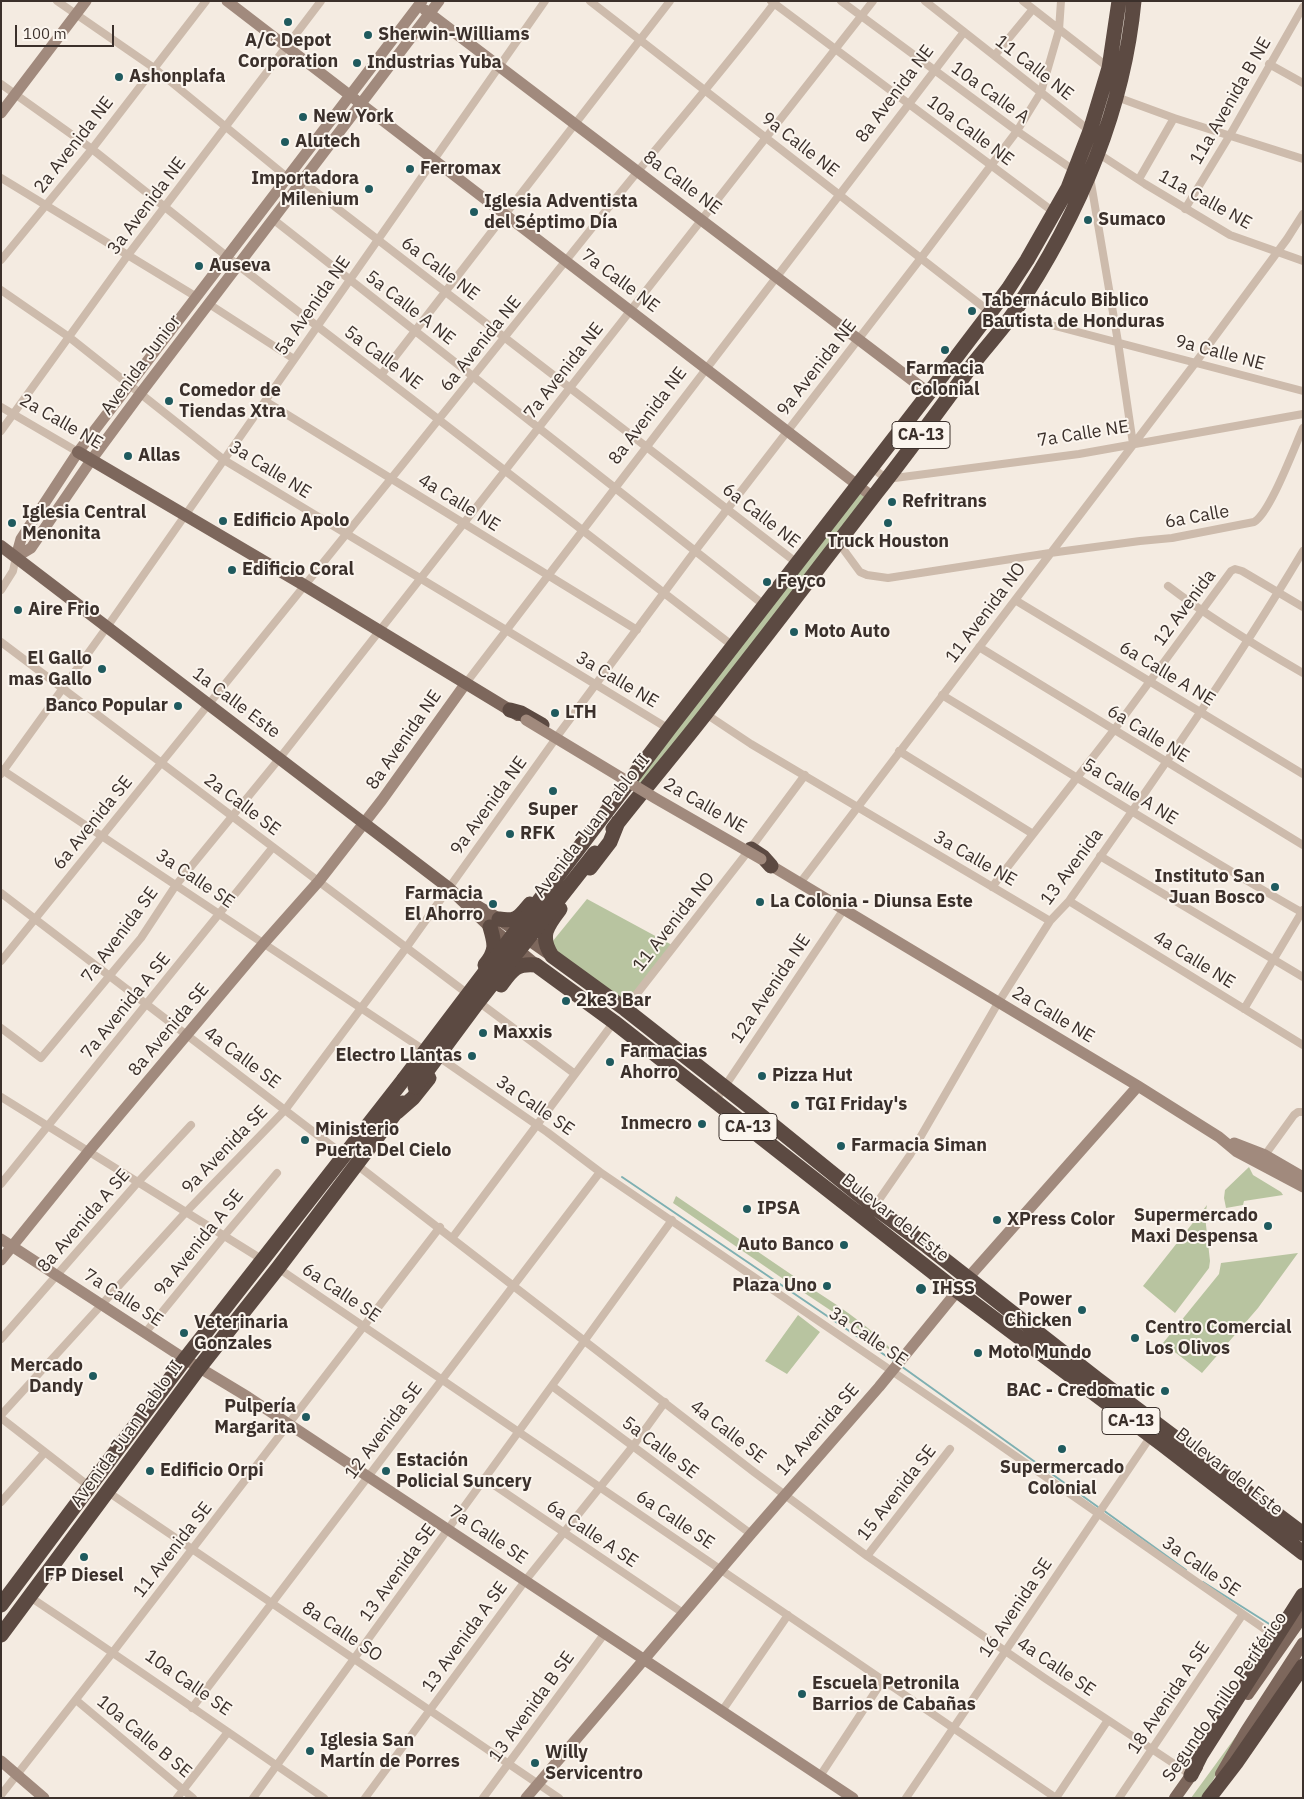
<!DOCTYPE html>
<html>
<head>
<meta charset="utf-8">
<style>
	body { margin:0 }
	#map { position:relative; width:1304px; height:1799px; overflow:hidden; background:#f4ebe1; font-family:"IBM Plex Sans",sans-serif }
	canvas { display:block }
	.frame { position:absolute; inset:0; border:2px solid #3b302b; pointer-events:none }
	.scale { position:absolute; left:15px; top:25px; width:99px; height:22px; box-sizing:border-box; border:2px solid #3b302b; border-top:0; padding-left:6px; font-size:15px; line-height:18px; white-space:nowrap; color:#3b302b; -webkit-text-stroke:4px #fbf5ee; paint-order:stroke }
</style>
</head>
<body>
<div id="map">
<canvas width="1304" height="1799"></canvas>
<div class="frame"></div>
<div class="scale">100 m</div>
</div>
<script>
const context = document.querySelector('canvas').getContext('2d');
context.lineJoin = 'round';
function fill(path, color) {
  context.fillStyle = color;
  context.fill(path, 'evenodd');
}
function stroke(path, color, width, dash) {
  context.strokeStyle = color;
  context.lineWidth = width;
  context.lineCap = dash ? 'butt' : 'round';
  context.setLineDash(dash || []);
  context.stroke(path);
}
function write(font, color, halo, rows, align = 'center') {
  context.font = font + ' "IBM Plex Sans",sans-serif';
  context.lineWidth = 4;
  context.setLineDash([]);
  context.textBaseline = 'middle';
  context.strokeStyle = halo;
  context.fillStyle = color;
  for (const [text, x, y, turn = 0] of rows) {
    context.save();
    context.translate(x, y);
    context.rotate((+turn || 0) * Math.PI / 180);
    context.textAlign = isNaN(turn) ? turn : align;
    if (halo) context.strokeText(text, 0, 0);
    context.fillText(text, 0, 0);
    context.restore();
  }
}
fill(new Path2D(`
	M 858,485 L 873,497 L 646,787 L 633,778 Z
	M 587,899 L 672,945 L 625,1004 L 548,947 Z
	M 1249,1167 L 1253,1175 L 1281,1192 L 1283,1195 L 1244,1201 L 1243,1205 L 1226,1208 L 1224,1198 L 1225,1190 Z
	M 676,1196 L 795,1277 L 792,1285 L 673,1203 Z
	M 1207,1205 L 1205,1216 L 1210,1261 L 1209,1268 L 1175,1313 L 1143,1286 Z
	M 1298,1253 L 1258,1308 L 1202,1373 L 1163,1343 L 1219,1274 L 1221,1263 Z
	M 800,1281 C 834,1303 868,1324 896,1354 L 797,1288 Z
	M 798,1315 L 820,1332 L 787,1374 L 765,1361 Z
	M 1242,1728 L 1203,1798 L 1191,1798 Z`), '#b8c4a0');
stroke(new Path2D(`
	M 622,1177 L 895,1362
	M 901,1366 L 1098,1507
	M 1103,1510 L 1186,1570
	M 1203,1582 L 1274,1627`), '#7fb0b2', 2);
stroke(new Path2D(`
	M 57,1 L 154,68 L 287,177
	M 590,1 L 990,312
	M 771,1 L 1055,213
	M 841,1 L 1017,131 L 1075,171
	M 925,1 L 1090,131 C 1098,143 1087,152 1088,164
	M 1023,1 L 1109,68
	M 995,55 L 1033,9
	M 1269,64 L 1303,83
	M 1,84 L 92,149 L 239,266 L 733,646
	M 1114,96 L 1174,118 L 1303,159
	M 1099,154 L 1145,184 L 1230,235 L 1303,261
	M 1090,177 L 1118,342 L 1133,444
	M 1,178 L 195,296
	M 1139,179 L 1174,118
	M 303,182 L 797,563
	M 1185,209 L 1230,135 L 1303,7
	M 274,220 L 764,605
	M 1,260 L 92,149 L 206,1
	M 1,290 L 69,337 L 224,460 L 506,630 L 669,729
	M 209,304 L 294,359
	M 1013,315 L 1303,391
	M 381,375 L 670,1
	M 265,401 L 637,630
	M 1,407 L 78,452
	M 1,431 L 128,255 L 321,1
	M 871,467 L 887,479 L 1079,454 L 1303,414
	M 838,542 L 860,572 L 867,575 L 888,578 L 1050,553 L 1140,541 L 1172,538 L 1254,522 C 1270,513 1294,448 1303,428
	M 1168,586 C 1211,619 1256,646 1303,673
	M 1,590 L 13,571 L 16,557
	M 1015,600 L 1303,774
	M 1,642 L 464,991
	M 979,647 L 1303,845
	M 466,683 L 964,32
	M 942,695 C 1063,768 1181,844 1303,913
	M 706,714 L 751,744 L 1050,921
	M 558,735 L 695,551 L 921,258 L 1017,131 L 1041,92 L 1059,30 L 1061,1
	M 899,751 L 1033,834
	M 1,769 L 421,1048
	M 1,774 L 107,627 L 545,1
	M 750,849 L 805,775
	M 1100,856 L 1303,977
	M 800,883 L 1196,362 L 1287,239 L 1303,214
	M 992,887 L 1114,730 L 1231,571 L 1235,569 L 1242,571 L 1303,607
	M 1,893 L 345,1156
	M 1069,901 L 1303,1045
	M 1,961 C 201,713 402,467 600,218 C 658,145 720,75 776,1
	M 484,1006 L 575,1074
	M 625,1009 L 746,854
	M 1244,1009 L 1303,910
	M 1,1028 L 41,1058 L 141,938 L 176,885 L 279,759 L 873,1
	M 443,1060 L 547,1132 L 600,1172 L 968,1423 L 1276,1637
	M 1,1097 L 263,1260
	M 715,1101 L 844,909
	M 1265,1155 L 1294,1115 L 1298,1112 L 1303,1112
	M 357,1165 L 754,1472 L 867,1556 L 1046,1679 L 1191,1775
	M 1,1184 L 273,847
	M 874,1207 L 910,1155 L 998,1003 L 1050,921 L 1069,901 C 1150,786 1231,672 1303,551
	M 453,1237 L 614,1022
	M 278,1268 L 1056,1798
	M 145,1333 L 224,1236 L 277,1173
	M 1,1339 L 138,1182 L 191,1125
	M 552,1386 L 751,1534
	M 1,1415 L 186,1212 L 285,1110 L 406,948 L 554,741
	M 1,1418 L 90,1487
	M 485,1479 L 683,1613
	M 108,1492 L 559,1798
	M 1,1502 L 45,1452
	M 867,1556 L 950,1449
	M 30,1597 C 129,1663 226,1731 324,1798
	M 76,1700 L 193,1798
	M 192,1708 L 600,1172
	M 722,1711 L 788,1615
	M 820,1776 L 883,1680
	M 1,1795 L 113,1652 L 440,1227
	M 177,1798 L 228,1732
	M 253,1798 L 672,1220
	M 365,1798 L 525,1581 L 633,1446 L 665,1402
	M 483,1798 L 605,1633
	M 906,1798 L 1151,1436
	M 1056,1798 L 1108,1720
	M 1119,1798 L 1243,1614`), '#cdbbac', 8);
stroke(new Path2D(`
	M 227,1 L 873,497
	M 425,10 L 929,393
	M 1,113 L 86,1
	M 16,557 L 31,548 L 92,459 L 140,394 L 439,1
	M 16,557 L 21,539 L 78,452 L 422,1
	M 765,862 L 1138,1086 L 1219,1137 L 1237,1152 L 1303,1187
	M 1234,1143 L 1265,1155 L 1303,1177
	M 1,1239 L 185,1359 L 248,1397 L 853,1798
	M 1,1260 L 89,1151 L 264,943 L 319,881 L 382,800 L 466,683
	M 1,1761 L 44,1798
	M 526,1798 L 751,1534 L 879,1387 L 968,1278 L 1138,1086`), '#a18a7d', 11);
stroke(new Path2D(`
	M 78,452 L 304,585 L 518,715
	M 1,546 L 449,888 L 490,927 L 536,965
	M 472,903 L 499,919 L 552,956
	M 1248,1694 L 1303,1616
	M 1221,1774 L 1246,1731 L 1303,1643
	M 1175,1798 L 1197,1767`), '#7d675c', 12);
stroke(new Path2D(`
	M 510,710 L 521,713 L 542,725
	M 613,829 C 644,789 676,752 707,712 C 764,639 821,565 877,492 C 910,450 941,407 973,364 C 986,347 1001,331 1013,314 C 1077,219 1123,116 1134,1
	M 582,844 L 669,729 L 929,393 L 1008,289 L 1027,260 L 1068,188 L 1090,131 L 1109,68 L 1119,1
	M 751,849 L 763,857 L 771,866
	M 590,868 L 610,842 L 618,822
	M 560,909 C 547,926 539,936 552,956 L 625,1009 L 764,1118 L 874,1207 L 927,1246 L 1097,1379 L 1303,1534
	M 499,919 C 517,922 519,917 530,904
	M 485,965 C 497,950 495,944 490,927
	M 501,985 C 512,970 516,963 536,965 L 614,1022 L 948,1284 L 1163,1445 L 1303,1553
	M 397,1112 L 413,1098 L 429,1078
	M 1,1605 L 185,1359 L 404,1079
	M 1,1635 L 199,1368 L 278,1268 L 403,1103
	M 1191,1775 L 1201,1755 L 1303,1595
	M 1209,1798 L 1236,1763 L 1303,1666`), '#5c4a42', 15);
stroke(new Path2D(`
	M 526,720 L 655,798 L 761,859`), '#a18a7d', 11);
stroke(new Path2D(`
	M 404,1079 L 582,844
	M 415,1087 L 478,1002 L 595,853`), '#5c4a42', 15);
for (const [x, y, r, color] of [
	[288,22,5,"#1f5a5e"],
	[368,35,5,"#1f5a5e"],
	[357,63,5,"#1f5a5e"],
	[119,77,5,"#1f5a5e"],
	[303,117,5,"#1f5a5e"],
	[285,142,5,"#1f5a5e"],
	[410,169,5,"#1f5a5e"],
	[369,189,5,"#1f5a5e"],
	[474,212,5,"#1f5a5e"],
	[1088,220,5,"#1f5a5e"],
	[199,266,5,"#1f5a5e"],
	[972,311,5,"#1f5a5e"],
	[945,350,5,"#1f5a5e"],
	[169,401,5,"#1f5a5e"],
	[128,456,5,"#1f5a5e"],
	[892,502,5,"#1f5a5e"],
	[223,521,5,"#1f5a5e"],
	[12,523,5,"#1f5a5e"],
	[888,523,5,"#1f5a5e"],
	[232,570,5,"#1f5a5e"],
	[767,582,5,"#1f5a5e"],
	[18,610,5,"#1f5a5e"],
	[794,632,5,"#1f5a5e"],
	[102,669,5,"#1f5a5e"],
	[178,706,5,"#1f5a5e"],
	[555,713,5,"#1f5a5e"],
	[553,791,5,"#1f5a5e"],
	[510,834,5,"#1f5a5e"],
	[1275,887,5,"#1f5a5e"],
	[760,902,5,"#1f5a5e"],
	[493,904,5,"#1f5a5e"],
	[566,1001,5,"#1f5a5e"],
	[483,1033,5,"#1f5a5e"],
	[472,1056,5,"#1f5a5e"],
	[610,1062,5,"#1f5a5e"],
	[762,1076,5,"#1f5a5e"],
	[795,1105,5,"#1f5a5e"],
	[702,1124,5,"#1f5a5e"],
	[305,1140,5,"#1f5a5e"],
	[841,1146,5,"#1f5a5e"],
	[747,1209,5,"#1f5a5e"],
	[997,1220,5,"#1f5a5e"],
	[1268,1226,5,"#1f5a5e"],
	[844,1245,5,"#1f5a5e"],
	[827,1286,5,"#1f5a5e"],
	[921,1289,6,"#1f5a5e"],
	[1082,1310,5,"#1f5a5e"],
	[184,1333,5,"#1f5a5e"],
	[1135,1338,5,"#1f5a5e"],
	[978,1353,5,"#1f5a5e"],
	[93,1376,5,"#1f5a5e"],
	[1165,1391,5,"#1f5a5e"],
	[306,1417,5,"#1f5a5e"],
	[1062,1449,5,"#1f5a5e"],
	[150,1471,5,"#1f5a5e"],
	[386,1471,5,"#1f5a5e"],
	[84,1557,5,"#1f5a5e"],
	[802,1694,5,"#1f5a5e"],
	[310,1751,5,"#1f5a5e"],
	[535,1763,5,"#1f5a5e"]
]) {
  const dot = new Path2D();
  dot.arc(x, y, r, 0, 2 * Math.PI);
  context.fillStyle = color;
  context.fill(dot);
  stroke(dot, '#fbf5ee', 2);
}
for (const [x, y, w] of [
	[921,435,58],
	[748,1127,58],
	[1131,1421,58]
]) {
  const box = new Path2D();
  box.roundRect(x - w / 2, y - 13.5, w, 27, 4);
  context.fillStyle = '#fbf5ee';
  context.fill(box);
  stroke(box, '#3b302b', 1);
}
write('bold 16px', '#3b302b', null, [
	["CA-13",921,435],
	["CA-13",748,1127],
	["CA-13",1131,1421]
]);
write('bold 18px', '#3b302b', '#fbf5ee', [
	["Sherwin-Williams",378,35],
	["A/C Depot",288,41,"center"],
	["Corporation",288,62,"center"],
	["Industrias Yuba",367,63],
	["Ashonplafa",129,77],
	["New York",313,117],
	["Alutech",295,142],
	["Ferromax",420,169],
	["Importadora",359,179,"right"],
	["Milenium",359,200,"right"],
	["Iglesia Adventista",484,202],
	["del Séptimo Día",484,223],
	["Sumaco",1098,220],
	["Auseva",209,266],
	["Tabernáculo Biblico",982,301],
	["Bautista de Honduras",982,322],
	["Farmacia",945,369,"center"],
	["Colonial",945,390,"center"],
	["Comedor de",179,391],
	["Tiendas Xtra",179,412],
	["Allas",138,456],
	["Refritrans",902,502],
	["Iglesia Central",22,513],
	["Menonita",22,534],
	["Edificio Apolo",233,521],
	["Truck Houston",888,542,"center"],
	["Edificio Coral",242,570],
	["Feyco",777,582],
	["Aire Frio",28,610],
	["Moto Auto",804,632],
	["El Gallo",92,659,"right"],
	["mas Gallo",92,680,"right"],
	["Banco Popular",168,706,"right"],
	["LTH",565,713],
	["Super",553,810,"center"],
	["RFK",520,834],
	["Instituto San",1265,877,"right"],
	["Juan Bosco",1265,898,"right"],
	["Farmacia",483,894,"right"],
	["El Ahorro",483,915,"right"],
	["La Colonia - Diunsa Este",770,902],
	["2ke3 Bar",576,1001],
	["Maxxis",493,1033],
	["Farmacias",620,1052],
	["Ahorro",620,1073],
	["Electro Llantas",462,1056,"right"],
	["Pizza Hut",772,1076],
	["TGI Friday's",805,1105],
	["Inmecro",692,1124,"right"],
	["Ministerio",315,1130],
	["Puerta Del Cielo",315,1151],
	["Farmacia Siman",851,1146],
	["IPSA",757,1209],
	["Supermercado",1258,1216,"right"],
	["Maxi Despensa",1258,1237,"right"],
	["XPress Color",1007,1220],
	["Auto Banco",834,1245,"right"],
	["Plaza Uno",817,1286,"right"],
	["IHSS",932,1289],
	["Power",1072,1300,"right"],
	["Chicken",1072,1321,"right"],
	["Veterinaria",194,1323],
	["Gonzales",194,1344],
	["Centro Comercial",1145,1328],
	["Los Olivos",1145,1349],
	["Moto Mundo",988,1353],
	["Mercado",83,1366,"right"],
	["Dandy",83,1387,"right"],
	["BAC - Credomatic",1155,1391,"right"],
	["Pulpería",296,1407,"right"],
	["Margarita",296,1428,"right"],
	["Estación",396,1461],
	["Policial Suncery",396,1482],
	["Supermercado",1062,1468,"center"],
	["Colonial",1062,1489,"center"],
	["Edificio Orpi",160,1471],
	["FP Diesel",84,1576,"center"],
	["Escuela Petronila",812,1684],
	["Barrios de Cabañas",812,1705],
	["Iglesia San",320,1741],
	["Martín de Porres",320,1762],
	["Willy",545,1753],
	["Servicentro",545,1774]
], 'left');
write('18px', '#3b302b', '#fbf5ee', [
	["11 Calle NE",1034,68,38],
	["10a Calle A",990,93,36],
	["8a Avenida NE",895,94,-53],
	["11a Avenida B NE",1231,101,-60],
	["10a Calle NE",970,131,37],
	["2a Avenida NE",74,145,-52],
	["9a Calle NE",800,145,38],
	["8a Calle NE",682,183,37],
	["11a Calle NE",1205,200,29],
	["3a Avenida NE",147,206,-53],
	["6a Calle NE",440,269,37],
	["7a Calle NE",620,281,37],
	["5a Avenida NE",313,306,-55],
	["5a Calle A NE",410,308,38],
	["6a Avenida NE",481,344,-51],
	["9a Calle NE",1220,353,15],
	["5a Calle NE",383,358,37],
	["Avenida Junior",141,365,-53],
	["9a Avenida NE",817,368,-52],
	["7a Avenida NE",564,371,-52],
	["8a Avenida NE",648,416,-53],
	["2a Calle NE",61,422,30],
	["7a Calle NE",1083,434,-9],
	["3a Calle NE",270,470,32],
	["4a Calle NE",459,503,32],
	["6a Calle NE",761,516,38],
	["6a Calle",1197,517,-10],
	["12 Avenida",1185,608,-53],
	["11 Avenida NO",986,613,-53],
	["6a Calle A NE",1167,674,31],
	["3a Calle NE",617,680,31],
	["1a Calle Este",236,703,37],
	["6a Calle NE",1148,734,32],
	["8a Avenida NE",404,740,-55],
	["5a Calle A NE",1130,792,32],
	["2a Calle SE",242,805,37],
	["9a Avenida NE",489,806,-54],
	["2a Calle NE",705,806,30],
	["6a Avenida SE",93,823,-51],
	["Avenida Juan Pablo II",592,826,-52],
	["3a Calle NE",975,859,30],
	["13 Avenida",1072,867,-53],
	["3a Calle SE",195,879,34],
	["11 Avenida NO",674,922,-52],
	["7a Avenida SE",120,935,-53],
	["4a Calle NE",1194,960,32],
	["12a Avenida NE",771,989,-56],
	["7a Avenida A SE",126,1006,-51],
	["2a Calle NE",1053,1015,31],
	["8a Avenida SE",169,1030,-50],
	["4a Calle SE",242,1058,37],
	["3a Calle SE",535,1106,35],
	["9a Avenida SE",225,1150,-46],
	["Bulevar del Este",895,1218,38],
	["8a Avenida A SE",84,1221,-49],
	["9a Avenida A SE",199,1243,-51],
	["6a Calle SE",341,1293,34],
	["7a Calle SE",123,1298,33],
	["3a Calle SE",868,1337,34],
	["14 Avenida SE",818,1430,-49],
	["12 Avenida SE",384,1431,-53],
	["4a Calle SE",728,1432,38],
	["Avenida Juan Pablo II",127,1434,-54],
	["5a Calle SE",660,1448,37],
	["Bulevar del Este",1229,1472,38],
	["15 Avenida SE",897,1493,-52],
	["6a Calle SE",675,1520,34],
	["6a Calle A SE",592,1534,34],
	["7a Calle SE",488,1535,34],
	["11 Avenida SE",173,1550,-52],
	["3a Calle SE",1201,1567,35],
	["13 Avenida SE",398,1573,-54],
	["16 Avenida SE",1016,1608,-56],
	["8a Calle SO",342,1632,34],
	["13 Avenida A SE",465,1637,-54],
	["4a Calle SE",1056,1667,34],
	["10a Calle SE",188,1683,35],
	["Segundo Anillo Periférico",1225,1697,-55],
	["18 Avenida A SE",1169,1698,-56],
	["13 Avenida B SE",532,1707,-54],
	["10a Calle B SE",144,1737,40]
]);
</script>
</body>
</html>
